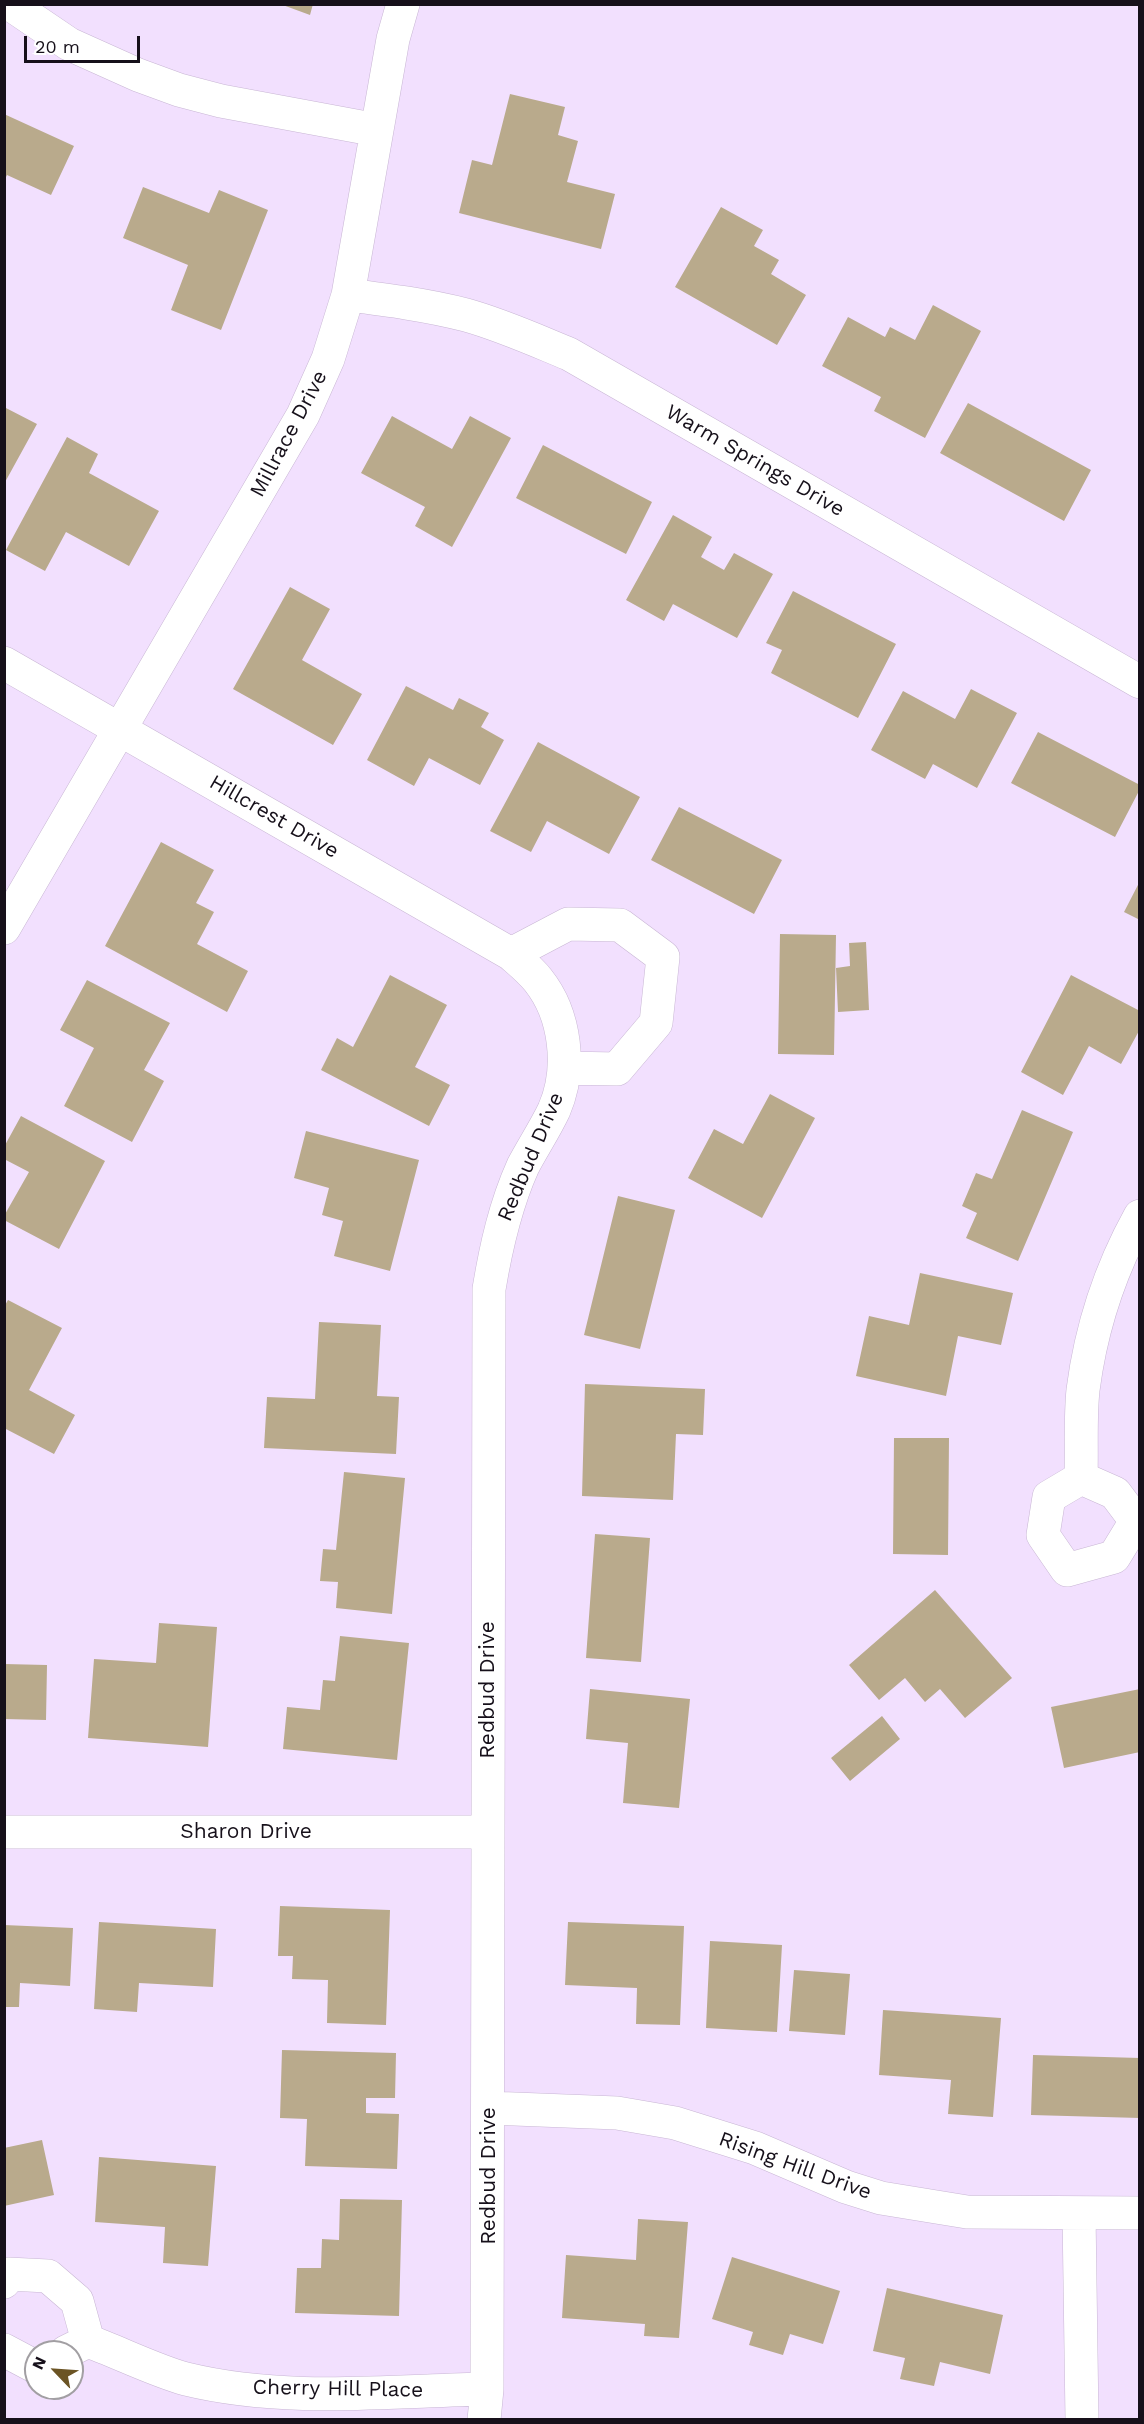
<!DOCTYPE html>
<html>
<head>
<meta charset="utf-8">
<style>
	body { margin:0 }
	#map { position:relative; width:1144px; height:2424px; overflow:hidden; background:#f2e0fe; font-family:"Work Sans",sans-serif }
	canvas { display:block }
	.frame { position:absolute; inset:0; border:6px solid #16101a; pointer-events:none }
	.north { position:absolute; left:24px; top:2340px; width:60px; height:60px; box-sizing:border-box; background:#fff; border:2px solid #a29fa3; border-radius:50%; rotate:295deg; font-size:16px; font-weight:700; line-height:24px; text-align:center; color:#16101a }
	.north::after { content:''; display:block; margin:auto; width:21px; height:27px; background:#6b5424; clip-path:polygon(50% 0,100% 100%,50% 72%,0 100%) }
	.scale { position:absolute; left:24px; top:36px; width:116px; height:27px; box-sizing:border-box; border:3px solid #16101a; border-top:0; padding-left:8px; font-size:18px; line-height:21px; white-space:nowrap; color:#16101a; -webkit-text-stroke:4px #fff; paint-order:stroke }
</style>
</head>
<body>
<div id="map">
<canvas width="1144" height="2424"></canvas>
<div class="frame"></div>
<div class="north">N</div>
<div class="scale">20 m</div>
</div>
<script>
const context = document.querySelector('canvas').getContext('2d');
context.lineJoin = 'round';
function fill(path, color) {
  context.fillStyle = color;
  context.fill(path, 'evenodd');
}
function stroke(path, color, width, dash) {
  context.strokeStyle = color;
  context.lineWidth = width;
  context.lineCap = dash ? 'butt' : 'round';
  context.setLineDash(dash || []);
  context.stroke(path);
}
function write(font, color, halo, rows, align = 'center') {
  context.font = font + ' "Work Sans",sans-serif';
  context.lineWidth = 6;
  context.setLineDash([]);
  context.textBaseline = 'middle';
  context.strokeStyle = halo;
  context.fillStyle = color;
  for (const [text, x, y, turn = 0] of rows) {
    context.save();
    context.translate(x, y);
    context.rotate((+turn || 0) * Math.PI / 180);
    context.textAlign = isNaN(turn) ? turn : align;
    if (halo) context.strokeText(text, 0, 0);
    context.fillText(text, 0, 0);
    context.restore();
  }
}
fill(new Path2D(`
	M 280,4 L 313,4 L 310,15 Z
	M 510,94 L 565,107 L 558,135 L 578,141 L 567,182 L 615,194 L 601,249 L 459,213 L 472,160 L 492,165 Z
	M 4,114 L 74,146 L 51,195 L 7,175 L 4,181 Z
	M 143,187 L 209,213 L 219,190 L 268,210 L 221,330 L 171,310 L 188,265 L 123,238 Z
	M 721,207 L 763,230 L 754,246 L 779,260 L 771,274 L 806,295 L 777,345 L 675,287 Z
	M 933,305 L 981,331 L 925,438 L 874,411 L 881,397 L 822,366 L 848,317 L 885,337 L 890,327 L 915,340 Z
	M 968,403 L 1091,470 L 1064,521 L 940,453 Z
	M 4,407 L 37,424 L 4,484 Z
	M 392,416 L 452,449 L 470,416 L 511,438 L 452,547 L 415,526 L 425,507 L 361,473 Z
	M 67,437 L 98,454 L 89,473 L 159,511 L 129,566 L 66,532 L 45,571 L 6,550 Z
	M 543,445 L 652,502 L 626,554 L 516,498 Z
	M 673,515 L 712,537 L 701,557 L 724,570 L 734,553 L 773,574 L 737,638 L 673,604 L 664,621 L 626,600 Z
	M 290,587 L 330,609 L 302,660 L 362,694 L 333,745 L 233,689 Z
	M 793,591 L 896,644 L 858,718 L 771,673 L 782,650 L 766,643 Z
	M 406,686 L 453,710 L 459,698 L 489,713 L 481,727 L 504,740 L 480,785 L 429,758 L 414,786 L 367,760 Z
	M 971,689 L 1017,713 L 977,788 L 933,764 L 925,779 L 871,750 L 903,691 L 955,719 Z
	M 1038,732 L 1140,785 L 1140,789 L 1115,837 L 1011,783 Z
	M 538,742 L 640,797 L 609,854 L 547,821 L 531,852 L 490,831 Z
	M 679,807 L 782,860 L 754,914 L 651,860 Z
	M 161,842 L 214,870 L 196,903 L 214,912 L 197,944 L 248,971 L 227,1012 L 105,946 Z
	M 1140,881 L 1140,920 L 1124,912 Z
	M 780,934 L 836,935 L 834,1055 L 778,1054 Z
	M 866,942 L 869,1010 L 838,1012 L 836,968 L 850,966 L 849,943 Z
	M 390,975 L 447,1005 L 415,1067 L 450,1085 L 429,1126 L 321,1070 L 337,1038 L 353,1047 Z
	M 1071,975 L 1140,1011 L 1140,1029 L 1121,1064 L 1089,1046 L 1063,1095 L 1021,1072 Z
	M 87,980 L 170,1023 L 144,1070 L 164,1081 L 132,1142 L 64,1106 L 94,1048 L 60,1030 Z
	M 770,1094 L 815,1118 L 762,1218 L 688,1178 L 714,1129 L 743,1144 Z
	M 1022,1110 L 1073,1132 L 1018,1261 L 966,1238 L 977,1213 L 962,1206 L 976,1173 L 992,1179 Z
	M 21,1116 L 105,1161 L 59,1249 L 4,1220 L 4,1216 L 29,1172 L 4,1159 L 4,1147 Z
	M 306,1131 L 419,1160 L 390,1271 L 334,1256 L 343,1221 L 322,1215 L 329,1188 L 294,1178 Z
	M 618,1196 L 675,1210 L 640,1349 L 584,1335 Z
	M 920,1273 L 1013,1293 L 1001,1345 L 958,1336 L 946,1396 L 856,1376 L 869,1316 L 909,1325 Z
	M 8,1300 L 62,1328 L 29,1390 L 75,1415 L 54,1454 L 4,1428 L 4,1307 Z
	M 319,1322 L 381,1325 L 377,1396 L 399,1397 L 396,1454 L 264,1448 L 267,1397 L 315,1399 Z
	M 585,1384 L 705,1389 L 703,1435 L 676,1434 L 673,1500 L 582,1496 Z
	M 894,1438 L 949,1438 L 948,1555 L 893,1554 Z
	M 344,1472 L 405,1478 L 392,1614 L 336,1608 L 338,1582 L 320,1581 L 323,1549 L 336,1550 Z
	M 595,1534 L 650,1538 L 641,1662 L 586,1658 Z
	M 935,1590 L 1012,1678 L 965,1718 L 940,1689 L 925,1702 L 905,1678 L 879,1700 L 849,1665 Z
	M 159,1623 L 217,1627 L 208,1747 L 88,1738 L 94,1659 L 156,1663 Z
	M 340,1636 L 409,1643 L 397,1760 L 283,1749 L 287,1707 L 320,1710 L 323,1680 L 335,1681 Z
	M 4,1664 L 47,1665 L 46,1720 L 4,1719 Z
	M 590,1689 L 690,1699 L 679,1808 L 623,1803 L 628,1743 L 586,1739 Z
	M 1140,1689 L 1140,1752 L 1064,1768 L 1051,1707 Z
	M 882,1716 L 900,1739 L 850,1781 L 831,1758 Z
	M 280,1906 L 390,1910 L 386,2025 L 327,2023 L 328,1980 L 292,1979 L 293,1956 L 278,1956 Z
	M 99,1922 L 216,1929 L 213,1987 L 139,1983 L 137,2012 L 94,2009 Z
	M 568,1922 L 684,1926 L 680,2025 L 636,2024 L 637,1988 L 565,1985 Z
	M 4,1925 L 73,1928 L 70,1986 L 20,1983 L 19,2007 L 4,2007 Z
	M 710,1941 L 782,1945 L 777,2032 L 706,2028 Z
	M 794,1970 L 850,1974 L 845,2035 L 789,2031 Z
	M 883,2010 L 1001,2018 L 993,2117 L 948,2114 L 951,2080 L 879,2075 Z
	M 282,2050 L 396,2053 L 395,2098 L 366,2098 L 366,2113 L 399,2114 L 397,2169 L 305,2166 L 307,2119 L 280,2118 Z
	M 1033,2055 L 1140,2058 L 1140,2118 L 1031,2115 Z
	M 42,2140 L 54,2195 L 4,2206 L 4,2148 Z
	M 99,2157 L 216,2166 L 208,2266 L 163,2263 L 165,2227 L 95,2222 Z
	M 340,2199 L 402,2200 L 399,2316 L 295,2313 L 297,2268 L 321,2268 L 322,2239 L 339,2240 Z
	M 638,2219 L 688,2222 L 679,2338 L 644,2336 L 645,2324 L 562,2318 L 566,2255 L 636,2260 Z
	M 732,2257 L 840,2291 L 823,2344 L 790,2334 L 783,2355 L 749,2345 L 753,2332 L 712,2319 Z
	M 887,2288 L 1003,2315 L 990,2374 L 940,2362 L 934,2386 L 900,2379 L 905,2358 L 873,2351 Z`), '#b9aa8c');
const minor = new Path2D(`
	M 10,4 L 69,44 L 138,75 L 179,90 L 221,101 L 377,130
	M 348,295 C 388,300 427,305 466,315 C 502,325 535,340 569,354 L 1140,682
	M 4,663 L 511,954 C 520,962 530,970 538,980 C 566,1015 572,1069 554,1110 C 545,1129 533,1147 523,1166 C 505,1206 496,1247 489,1289 L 487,2389 L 484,2420
	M 4,928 L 303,415 L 328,359 L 348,295 L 393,39 L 403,4
	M 511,954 L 568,924 L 620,925 L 663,957 L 656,1023 L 617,1069 L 564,1068
	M 1081,1478 L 1115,1493 L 1136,1521 L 1114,1557 L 1067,1570 L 1043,1535 L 1049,1497 Z
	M 1081,1478 C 1082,1449 1080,1419 1083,1390 C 1091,1328 1110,1270 1140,1216
	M 4,1832 L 488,1832
	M 489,2108 L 617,2113 L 675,2123 L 755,2148 L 846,2187 L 881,2198 L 967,2212 L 1140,2213
	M 1079,2213 L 1082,2420
	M 4,2282 L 8,2274 L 48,2276 L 77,2301 L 88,2341
	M 4,2350 L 36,2367
	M 66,2352 L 88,2341 C 118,2352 156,2371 186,2379 C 284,2403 388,2391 487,2389`);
stroke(minor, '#c8b6d4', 34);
stroke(minor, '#fff', 33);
write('21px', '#16101a', '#fff', [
	["Millrace Drive",289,434,-62],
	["Warm Springs Drive",755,461,30],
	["Hillcrest Drive",274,817,30],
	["Redbud Drive",531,1157,-67],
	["Redbud Drive",488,1690,-90],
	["Sharon Drive",246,1832],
	["Rising Hill Drive",795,2166,20],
	["Redbud Drive",489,2176,-90],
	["Cherry Hill Place",338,2389,1]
]);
</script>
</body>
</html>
